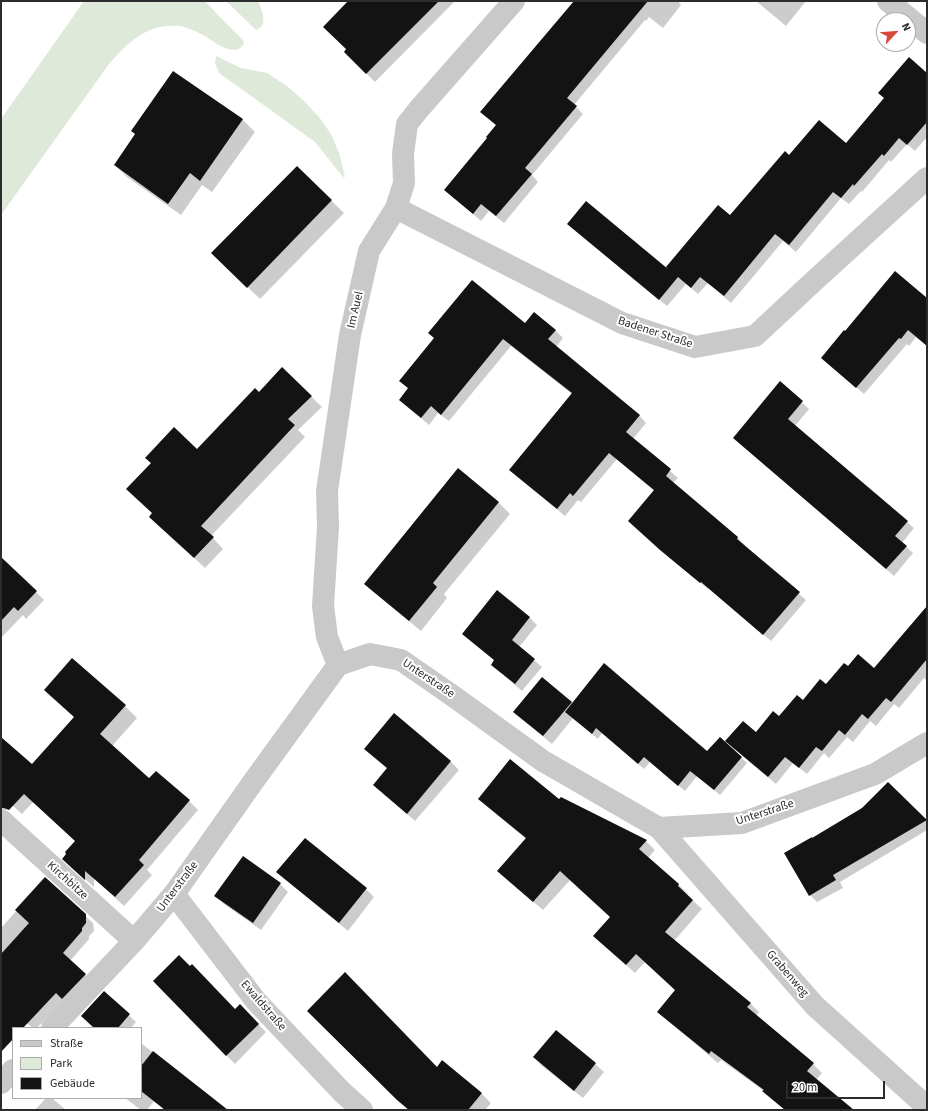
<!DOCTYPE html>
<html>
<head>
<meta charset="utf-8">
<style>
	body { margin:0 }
	#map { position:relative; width:928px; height:1111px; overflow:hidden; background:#fff; font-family:"Source Sans 3",sans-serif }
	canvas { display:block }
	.frame { position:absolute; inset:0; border:2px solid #2c2c2c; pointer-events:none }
	.legend { position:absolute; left:12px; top:1027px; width:130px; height:72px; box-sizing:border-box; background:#fff; border:1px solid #ababab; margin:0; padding:5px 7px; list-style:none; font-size:12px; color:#2c2c2c }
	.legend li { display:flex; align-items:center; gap:8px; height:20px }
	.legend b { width:20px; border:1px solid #ababab }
	.north { position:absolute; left:876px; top:12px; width:40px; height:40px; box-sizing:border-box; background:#fff; border:1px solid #ababab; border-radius:50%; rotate:64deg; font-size:11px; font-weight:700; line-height:16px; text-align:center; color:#2c2c2c }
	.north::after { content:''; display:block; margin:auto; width:14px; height:18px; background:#d84839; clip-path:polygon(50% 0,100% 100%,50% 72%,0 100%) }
	.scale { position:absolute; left:786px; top:1081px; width:99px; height:18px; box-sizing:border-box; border:2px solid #2c2c2c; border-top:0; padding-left:5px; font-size:12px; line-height:14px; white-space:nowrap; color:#2c2c2c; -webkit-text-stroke:3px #fff; paint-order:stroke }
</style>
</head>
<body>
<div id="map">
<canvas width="928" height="1111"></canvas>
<div class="frame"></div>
<ul class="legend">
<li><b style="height:5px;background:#c9c9c9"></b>Straße</li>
<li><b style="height:11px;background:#dfe9da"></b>Park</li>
<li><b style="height:11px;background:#131313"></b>Gebäude</li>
</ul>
<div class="north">N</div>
<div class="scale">20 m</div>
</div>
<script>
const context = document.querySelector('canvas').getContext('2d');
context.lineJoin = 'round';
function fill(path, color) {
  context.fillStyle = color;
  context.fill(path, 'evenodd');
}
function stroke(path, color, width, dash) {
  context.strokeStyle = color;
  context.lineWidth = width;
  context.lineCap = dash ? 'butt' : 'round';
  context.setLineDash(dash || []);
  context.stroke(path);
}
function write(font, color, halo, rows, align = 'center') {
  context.font = font + ' "Source Sans 3",sans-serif';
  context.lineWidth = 4;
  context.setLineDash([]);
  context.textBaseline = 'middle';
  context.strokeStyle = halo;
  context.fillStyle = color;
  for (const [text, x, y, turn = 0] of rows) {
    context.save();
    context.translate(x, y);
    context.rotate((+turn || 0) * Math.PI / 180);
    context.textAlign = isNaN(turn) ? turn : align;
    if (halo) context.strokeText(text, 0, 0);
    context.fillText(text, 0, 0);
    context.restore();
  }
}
fill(new Path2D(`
	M 84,1 L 205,1 L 218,15 L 243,40 L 244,44 C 242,47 238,50 234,50 C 222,50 211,39 201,34 C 196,31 190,29 184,27 C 179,25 165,26 160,27 C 137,32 124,48 109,64 L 1,215 L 1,119 Z
	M 226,1 L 258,1 C 262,11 269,25 256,30 Z
	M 216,56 L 241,68 L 267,73 L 287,86 L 304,101 L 319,117 L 331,134 L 339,153 L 345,177 L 343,177 L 315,142 L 219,73 L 215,63 Z`), '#dfe9da');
fill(new Path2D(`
	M 350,1 L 455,1 L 375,82 L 345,52 L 347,49 Z
	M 575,1 L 678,1 L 681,5 L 663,28 L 649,17 L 646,21 L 645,20 L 574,105 L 583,114 L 532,175 L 538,182 L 504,223 L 489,211 L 481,221 L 445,190 L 497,126 Z
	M 756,1 L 806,1 L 786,26 Z
	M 174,72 L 243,120 L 255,132 L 212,192 L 202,185 L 181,215 L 127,177 L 115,165 L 136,134 Z
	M 927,74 L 927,137 L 915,151 L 907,144 L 891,162 L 889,160 L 862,192 L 861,191 L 849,204 L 841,198 L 796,252 L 783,241 L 731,303 L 708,283 L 698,294 L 686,284 L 667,306 L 576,231 L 670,271 L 730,217 L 790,156 L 846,145 Z
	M 297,167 L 344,213 L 260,299 L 225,265 Z
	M 927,299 L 927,346 L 916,337 L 909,346 L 907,344 L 864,394 L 830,365 Z
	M 525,324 L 556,331 L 563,338 L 556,347 L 639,415 L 646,423 L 633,439 L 678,478 L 673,483 L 738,538 L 745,545 L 744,546 L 806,600 L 771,641 L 708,588 L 708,589 L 669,557 L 629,521 L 654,491 L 617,459 L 581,502 L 578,500 L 565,516 L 518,477 L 510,470 L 572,394 L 511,346 L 449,421 L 438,413 L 429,425 L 408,407 L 409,389 L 400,380 Z
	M 282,368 L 322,407 L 298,430 L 305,437 L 211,536 L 223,549 L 205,568 L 161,527 L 197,450 L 259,393 Z
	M 781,383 L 809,409 L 795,426 L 914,528 L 902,543 L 913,553 L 894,576 L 734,438 Z
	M 458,470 L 499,503 L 510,514 L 444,594 L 447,598 L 421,631 L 376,594 L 365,584 Z
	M 1,558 L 44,600 L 26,619 L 23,615 L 1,638 Z
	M 497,592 L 530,618 L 537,625 L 519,647 L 542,667 L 522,691 L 492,665 L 495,661 L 463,634 Z
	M 927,619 L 927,681 L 924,678 L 899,708 L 894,704 L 876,726 L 870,721 L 853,742 L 847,737 L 829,758 L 824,753 L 807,774 L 793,763 L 776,784 L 735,749 L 734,751 L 747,763 L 720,795 L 697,776 L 685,791 L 650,762 L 644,769 L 602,733 L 598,739 L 573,718 L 552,744 L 523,720 L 514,712 L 542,679 L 573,704 L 707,753 L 733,750 L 734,749 L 727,741 L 756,733 L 826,685 L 848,667 L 874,670 Z
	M 73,659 L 125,706 L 137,718 L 112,746 L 150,780 L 189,801 L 198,810 L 147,870 L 152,875 L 124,906 L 94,878 L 94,887 L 72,868 L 76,841 L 33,802 L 22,814 L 11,804 L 1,815 L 1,738 L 32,766 L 75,717 Z
	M 395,714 L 451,762 L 459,770 L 415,821 L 374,785 L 388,769 L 365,749 Z
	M 888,783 L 927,821 L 927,830 L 840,882 L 843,888 L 817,902 L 810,895 L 812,839 L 863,809 Z
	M 480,799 L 560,800 L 646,841 L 655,850 L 648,858 L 679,885 L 688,894 L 687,895 L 702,909 L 674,941 L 750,1003 L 759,1012 L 756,1016 L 813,1064 L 822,1073 L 816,1080 L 853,1110 L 785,1110 L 773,1100 L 764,1091 L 721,1060 L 718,1063 L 668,1021 L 658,1012 L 676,991 L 645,962 L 635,973 L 595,936 L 611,917 L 570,880 L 543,910 L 508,880 L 526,839 L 489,808 Z
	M 278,872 L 366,889 L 374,897 L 348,931 L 286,880 Z
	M 45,879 L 93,923 L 94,931 L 89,936 L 89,939 L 70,961 L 93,982 L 64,1000 L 37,1028 L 33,1028 L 26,1023 L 22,1028 L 13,1028 L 13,1039 L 9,1044 L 4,1039 L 1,1042 L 1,928 Z
	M 280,884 L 288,892 L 261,930 L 224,904 L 216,896 Z
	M 154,981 L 235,1010 L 240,1006 L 266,1032 L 235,1064 Z
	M 104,992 L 136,1022 L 131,1028 L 95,1028 Z
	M 309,1011 L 481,1093 L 491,1103 L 485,1110 L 408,1110 Z
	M 556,1031 L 595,1064 L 604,1072 L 583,1098 L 542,1066 L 534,1057 Z
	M 141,1043 L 224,1108 L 226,1110 L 165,1110 L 154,1101 L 147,1110 L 141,1110 L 125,1098 L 141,1098 Z
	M 46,1098 L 52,1098 L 66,1110 L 35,1110 Z`), '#0003');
fill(new Path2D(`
	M 348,1 L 439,1 L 366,74 L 344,52 L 346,49 L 323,27 Z
	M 574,1 L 648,1 L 567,98 L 577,106 L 525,168 L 532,174 L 496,216 L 481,204 L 473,214 L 444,190 L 487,138 L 486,137 L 496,125 L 480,112 Z
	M 909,57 L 927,73 L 927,122 L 907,145 L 899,138 L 884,156 L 882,154 L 854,186 L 853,184 L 841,198 L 833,192 L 789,245 L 775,234 L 724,296 L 700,277 L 691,288 L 678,277 L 659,300 L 567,224 L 586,201 L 668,269 L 666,267 L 718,205 L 730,215 L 785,151 L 789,155 L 819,120 L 846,143 L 884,98 L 878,93 Z
	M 173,71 L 243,119 L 200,181 L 190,173 L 168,204 L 114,165 L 135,134 L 131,131 Z
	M 297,166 L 332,200 L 247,288 L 211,253 Z
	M 895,271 L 927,298 L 927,346 L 908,330 L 901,339 L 899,338 L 856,388 L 821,358 L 844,330 L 845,331 Z
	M 472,280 L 525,323 L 534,312 L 556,330 L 548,339 L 640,415 L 626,432 L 671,469 L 666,476 L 738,537 L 737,539 L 800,592 L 763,635 L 701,582 L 700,583 L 660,550 L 628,521 L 654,490 L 609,453 L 573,496 L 570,493 L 557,509 L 509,470 L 572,393 L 503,339 L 441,415 L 431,406 L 421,418 L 399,400 L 408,388 L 399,381 L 434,338 L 428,333 Z
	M 282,367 L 312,396 L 288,419 L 295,425 L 201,526 L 214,537 L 194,558 L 149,517 L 152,513 L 126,489 L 151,463 L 145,458 L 174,427 L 197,449 L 255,388 L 259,392 Z
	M 780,381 L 803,401 L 788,419 L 908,521 L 895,536 L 907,546 L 886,569 L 733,438 Z
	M 458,468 L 499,502 L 433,583 L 437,587 L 409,621 L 364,584 Z
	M 1,557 L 37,591 L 18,611 L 14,607 L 1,621 Z
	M 497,590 L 530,617 L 512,640 L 535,659 L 515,684 L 491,665 L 494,660 L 462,634 Z
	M 927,606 L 927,659 L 891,702 L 886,698 L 868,719 L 862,714 L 845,735 L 839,730 L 822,751 L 816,747 L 799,768 L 785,757 L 768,777 L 725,741 L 743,721 L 756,732 L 773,711 L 779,716 L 797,695 L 803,700 L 820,679 L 826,684 L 844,663 L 848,666 L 858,654 L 874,668 Z
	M 72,658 L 126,705 L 100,734 L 149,778 L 156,771 L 190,800 L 139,860 L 144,865 L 115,897 L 85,871 L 85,880 L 62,859 L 66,854 L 65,852 L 75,841 L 24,794 L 9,810 L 4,808 L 1,808 L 1,737 L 32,764 L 74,717 L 44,690 Z
	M 604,663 L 707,751 L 720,737 L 742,757 L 714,790 L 690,771 L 678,786 L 644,757 L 638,764 L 596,728 L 592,734 L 565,712 Z
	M 542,677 L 572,702 L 543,736 L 513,712 Z
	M 394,713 L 451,761 L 407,814 L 373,785 L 387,768 L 364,749 Z
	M 510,759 L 559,799 L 561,797 L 647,840 L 639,849 L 679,884 L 678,886 L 693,900 L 665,932 L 751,1003 L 747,1007 L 814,1063 L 807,1071 L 854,1110 L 785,1110 L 762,1091 L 764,1090 L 711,1051 L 709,1054 L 657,1012 L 675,990 L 636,954 L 626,965 L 593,936 L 610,917 L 560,871 L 533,902 L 497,871 L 526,838 L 478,799 Z
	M 888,782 L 927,820 L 833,875 L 836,880 L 809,896 L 784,853 L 812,837 L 812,838 L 862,808 Z
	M 305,838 L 367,888 L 339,923 L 276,872 Z
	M 243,856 L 281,883 L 253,923 L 214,896 Z
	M 45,877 L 86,914 L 86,923 L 82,928 L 82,931 L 63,953 L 86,974 L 62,999 L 56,993 L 23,1028 L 13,1028 L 13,1039 L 1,1052 L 1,954 L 29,923 L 15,910 Z
	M 179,955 L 190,966 L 192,964 L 235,1009 L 240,1004 L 259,1024 L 226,1056 L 153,981 Z
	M 345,972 L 437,1067 L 442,1060 L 482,1093 L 468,1110 L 409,1110 L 397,1100 L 307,1011 Z
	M 104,991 L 130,1014 L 118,1028 L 94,1028 L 81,1016 Z
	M 556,1030 L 596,1063 L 574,1091 L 533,1057 Z
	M 153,1051 L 228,1110 L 165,1110 L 141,1091 L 141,1066 Z`), '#131313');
stroke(new Path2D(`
	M 888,1 L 927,33
	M 396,208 L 622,323 L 695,347 L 755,336 L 814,281 L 927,178
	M 338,665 L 327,637 L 323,606 L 328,527 L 327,491 L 350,335 L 369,251 L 396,208 L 404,183 L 403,154 L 407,124 L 419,109 L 514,1
	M 1,820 L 134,941
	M 659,828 L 815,1006 L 927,1107
	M 174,894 L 256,1001 L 342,1092 L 362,1110
	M 52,1028 L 134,941 L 174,894 L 253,782 L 338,665 L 370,654 L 401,660 L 453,696 L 543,761 L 659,828 L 742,823 L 875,774 L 927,743
	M 1,1083 L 13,1070`), '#c9c9c9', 22);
write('12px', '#2c2c2c', '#fff', [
	["Im Auel",356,310,-77],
	["Badener Straße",655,333,18],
	["Unterstraße",428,679,34],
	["Unterstraße",765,813,-18],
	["Kirchbitze",67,881,42],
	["Unterstraße",178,887,-53],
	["Grabenweg",787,974,49],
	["Ewaldstraße",263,1006,49]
]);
</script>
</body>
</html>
